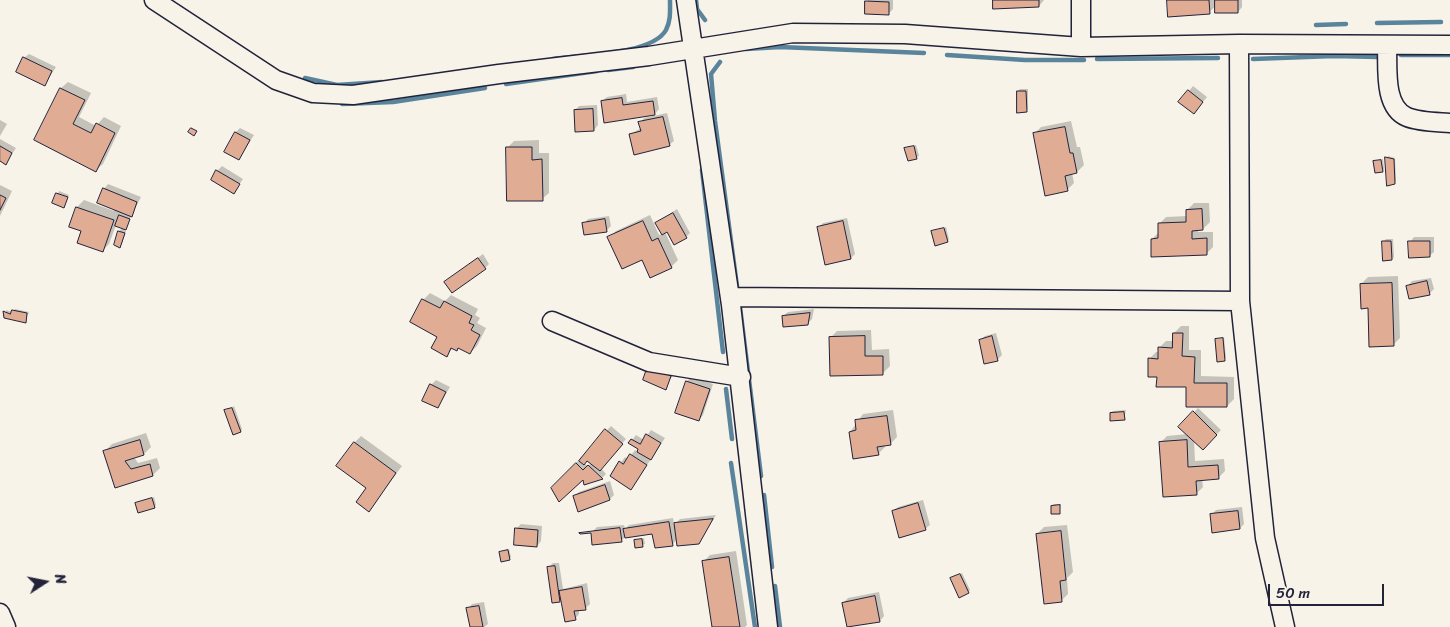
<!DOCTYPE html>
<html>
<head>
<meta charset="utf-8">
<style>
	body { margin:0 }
	#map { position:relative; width:1450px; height:627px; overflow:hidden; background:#f7f3e8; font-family:Sriracha,sans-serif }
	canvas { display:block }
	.north { position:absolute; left:20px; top:557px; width:50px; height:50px; -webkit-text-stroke:4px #f7f3e8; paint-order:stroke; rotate:79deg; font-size:14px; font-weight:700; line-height:20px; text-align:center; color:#22223b }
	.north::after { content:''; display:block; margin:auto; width:18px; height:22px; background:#22223b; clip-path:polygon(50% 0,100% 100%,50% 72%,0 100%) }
	.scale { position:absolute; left:1268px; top:584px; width:116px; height:22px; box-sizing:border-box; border:2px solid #22223b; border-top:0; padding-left:6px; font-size:15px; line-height:18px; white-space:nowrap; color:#22223b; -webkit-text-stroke:4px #f7f3e8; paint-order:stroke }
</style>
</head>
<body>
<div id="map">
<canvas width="1450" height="627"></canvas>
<div class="north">N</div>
<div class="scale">50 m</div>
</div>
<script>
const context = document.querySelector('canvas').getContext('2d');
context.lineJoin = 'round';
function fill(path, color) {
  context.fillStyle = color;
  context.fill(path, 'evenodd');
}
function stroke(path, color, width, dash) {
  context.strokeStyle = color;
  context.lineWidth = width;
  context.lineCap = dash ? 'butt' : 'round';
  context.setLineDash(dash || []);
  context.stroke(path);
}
fill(new Path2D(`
	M 868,0 L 893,0 L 893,9 L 888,14 L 867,2 Z
	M 994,0 L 1044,0 L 1039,6 Z
	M 1168,0 L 1242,0 L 1242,7 L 1238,12 L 1217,5 L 1209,12 Z
	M 29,54 L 56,67 L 45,84 L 24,58 Z
	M 68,82 L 91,93 L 79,117 L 96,126 L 104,117 L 121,126 L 103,164 L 96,170 L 36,139 L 61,88 Z
	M 1193,86 L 1207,97 L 1198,108 L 1189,91 Z
	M 1020,89 L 1028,89 L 1028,109 L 1026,111 L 1018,91 Z
	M 626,94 L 627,102 L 657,97 L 659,109 L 655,114 L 602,101 L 607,97 Z
	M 597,105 L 598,125 L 594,130 L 575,110 L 579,106 Z
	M 667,113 L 674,141 L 669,145 L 631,134 L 641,128 L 640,123 L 644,118 Z
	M 0,120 L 7,124 L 0,136 Z
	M 1071,121 L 1077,147 L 1080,147 L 1084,165 L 1077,172 L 1072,173 L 1074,183 L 1067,190 L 1034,134 L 1041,127 Z
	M 240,128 L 254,135 L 239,159 L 236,132 Z
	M 0,139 L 16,148 L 6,163 L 0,160 Z
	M 539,140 L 539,153 L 549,153 L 549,193 L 542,199 L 508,147 L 514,141 Z
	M 916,145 L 919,156 L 909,160 L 906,148 Z
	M 1388,156 L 1395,158 L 1396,181 L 1394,183 L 1387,158 Z
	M 1383,159 L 1384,169 L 1383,171 L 1374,161 Z
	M 222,166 L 243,179 L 234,192 L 217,171 Z
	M 108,184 L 141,197 L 124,230 L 126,231 L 122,244 L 120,246 L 119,231 L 123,228 L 116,225 L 109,244 L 102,251 L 83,230 L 70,226 L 77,207 L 84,200 L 114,211 L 104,189 Z
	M 0,185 L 12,191 L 0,216 Z
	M 59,191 L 69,195 L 64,206 L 54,203 Z
	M 1194,203 L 1209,203 L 1210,222 L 1203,229 L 1198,229 L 1198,232 L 1213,232 L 1213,247 L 1206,254 L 1152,239 L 1159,232 L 1159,224 L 1166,217 L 1187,216 L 1187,210 Z
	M 677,209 L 690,233 L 686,237 L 667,230 L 665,232 L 678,260 L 671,267 L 642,258 L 609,238 L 616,231 L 650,215 L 659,235 L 662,234 L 656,223 Z
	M 609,216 L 611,226 L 606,231 L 584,224 L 588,219 Z
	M 847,218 L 855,254 L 851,258 L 818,228 L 823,223 Z
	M 946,227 L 949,239 L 947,241 L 932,232 Z
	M 1414,237 L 1434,237 L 1434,252 L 1429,256 L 1410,242 Z
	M 1386,239 L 1393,239 L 1394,257 L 1392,259 L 1384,241 Z
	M 483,254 L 489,264 L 485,268 L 450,278 Z
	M 1398,276 L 1400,338 L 1393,345 L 1369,307 L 1361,284 L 1368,277 Z
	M 1431,278 L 1434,289 L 1429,294 L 1408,286 L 1412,281 Z
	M 430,293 L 445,301 L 451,295 L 478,309 L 475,315 L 480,318 L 477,323 L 486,328 L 477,346 L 470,353 L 459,347 L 456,350 L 453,348 L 446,355 L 423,300 Z
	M 15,309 L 29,312 L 25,322 L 5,317 L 6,310 L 12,312 Z
	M 814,309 L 812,319 L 807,324 L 783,316 L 788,312 Z
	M 1181,326 L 1189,326 L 1189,350 L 1201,350 L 1201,376 L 1234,377 L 1234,399 L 1227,406 L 1188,386 L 1158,376 L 1149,359 L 1156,352 L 1159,352 L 1159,348 L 1166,341 L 1174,341 L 1174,333 Z
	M 871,330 L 872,350 L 889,349 L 890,366 L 883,373 L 830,338 L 837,331 Z
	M 996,333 L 1002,355 L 997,360 L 980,340 L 985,336 Z
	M 1224,337 L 1226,358 L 1224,360 L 1216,340 Z
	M 650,367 L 675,372 L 665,388 Z
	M 692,377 L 713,384 L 703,415 L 699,420 L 687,381 Z
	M 436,380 L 450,387 L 438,407 L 431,385 Z
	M 234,406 L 242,429 L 241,431 L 226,411 Z
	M 1198,408 L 1221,430 L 1203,448 L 1194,440 L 1195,461 L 1224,459 L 1225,471 L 1218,478 L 1202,479 L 1203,487 L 1196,494 L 1160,443 L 1167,436 L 1188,434 L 1180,427 Z
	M 893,410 L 897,437 L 890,444 L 885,444 L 885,447 L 878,454 L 850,432 L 863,414 Z
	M 1126,410 L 1124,419 L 1111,413 L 1113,411 Z
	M 611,426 L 626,439 L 601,468 L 606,474 L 602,478 L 585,483 L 584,477 L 552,488 ZM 588,459 L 592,463 L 588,466 L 584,463 Z
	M 651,430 L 665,438 L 631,489 L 611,476 L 625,457 L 628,459 L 635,450 L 638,452 L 640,449 L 632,440 L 636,435 L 644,440 Z
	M 146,433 L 151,447 L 144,454 L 134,457 L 138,463 L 157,458 L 160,468 L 153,475 L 115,486 L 105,451 L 112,444 Z
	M 361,436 L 402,466 L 369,510 L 368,488 L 354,443 Z
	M 610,481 L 614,495 L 610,499 L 574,496 L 579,492 Z
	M 154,497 L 156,505 L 154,507 L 137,503 Z
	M 923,500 L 930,525 L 925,529 L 893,511 L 898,507 Z
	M 1054,504 L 1061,504 L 1059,512 L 1052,506 Z
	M 1242,507 L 1244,524 L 1240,528 L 1211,515 L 1216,510 Z
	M 716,515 L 699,542 L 677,539 L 672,545 L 654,533 L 625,537 L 621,541 L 592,532 L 597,527 L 624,525 L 625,529 L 629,525 L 673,518 L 674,525 L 680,519 Z
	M 521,524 L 542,526 L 541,541 L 537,546 L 516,529 Z
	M 1067,525 L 1073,572 L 1067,578 L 1068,594 L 1062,600 L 1037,534 L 1044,527 Z
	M 644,538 L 645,544 L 636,547 L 635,541 Z
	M 509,549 L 511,557 L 509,559 L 500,553 Z
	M 736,551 L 747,625 L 745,627 L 713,627 L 703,562 L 710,555 Z
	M 553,563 L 559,563 L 563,589 L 587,583 L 590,604 L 586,608 L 579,609 L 579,614 L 575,619 L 562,599 L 559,601 L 548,568 Z
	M 962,573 L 970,590 L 968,592 L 951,578 Z
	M 879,592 L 884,616 L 880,621 L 848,627 L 843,603 L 848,598 Z
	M 484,602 L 488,624 L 484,627 L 471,627 L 468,609 L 472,604 Z`), '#0003');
stroke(new Path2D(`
	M 696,0 L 697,9 L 705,20
	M 1377,23 L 1441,22
	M 1316,25 L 1346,24
	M 746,49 L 780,47 L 924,53
	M 947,55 L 1025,60 L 1084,60
	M 1401,55 L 1450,55
	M 553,59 C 580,55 652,55 666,30 C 671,20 670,11 670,0
	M 1097,59 L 1218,58
	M 1253,59 L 1334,56 L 1378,57
	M 720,62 L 711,74 L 715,121 L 737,286
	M 608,70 L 633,67
	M 305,78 L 337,85 L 382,82
	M 506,84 L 597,71
	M 342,104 L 393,102 L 485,88
	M 702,170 L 723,352
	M 740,307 L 761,476
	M 726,389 L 732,439
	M 731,463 L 755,627
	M 764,495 L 772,567
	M 775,586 L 780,627`), '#59849c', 4.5);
const building = new Path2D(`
	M 993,0 L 1039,0 L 1039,7 L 993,9 Z
	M 1167,0 L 1209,0 L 1210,14 L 1168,17 Z
	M 1215,0 L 1238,0 L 1238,13 L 1215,13 Z
	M 865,1 L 889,2 L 889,15 L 865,14 Z
	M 23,57 L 52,71 L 45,86 L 16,72 Z
	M 60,88 L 85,100 L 73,124 L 91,133 L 96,123 L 115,133 L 96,172 L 34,140 Z
	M 1188,90 L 1203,102 L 1194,114 L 1178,102 Z
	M 1017,91 L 1026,91 L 1027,112 L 1017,113 Z
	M 622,98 L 623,105 L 653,101 L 655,115 L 604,123 L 601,101 Z
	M 593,109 L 594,131 L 575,132 L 574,110 Z
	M 663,117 L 670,146 L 634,155 L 629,134 L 641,131 L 638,122 Z
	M 1065,127 L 1070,153 L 1073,153 L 1077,173 L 1065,176 L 1068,191 L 1045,196 L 1033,133 Z
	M 191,128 L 197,131 L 194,136 L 188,132 Z
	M 235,132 L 250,140 L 239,160 L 224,152 Z
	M 0,146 L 12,153 L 6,165 L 0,161 Z
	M 914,146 L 917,159 L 908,161 L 904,148 Z
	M 506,147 L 532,147 L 532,160 L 542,159 L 543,201 L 507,201 Z
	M 1385,157 L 1394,159 L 1395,184 L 1387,186 Z
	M 1381,160 L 1383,172 L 1375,173 L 1373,161 Z
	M 216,170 L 240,184 L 234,194 L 211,180 Z
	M 103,188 L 137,202 L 132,217 L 97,203 Z
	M 56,193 L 68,197 L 64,208 L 52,203 Z
	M 0,195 L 6,198 L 0,210 Z
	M 76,207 L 114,220 L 103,252 L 77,243 L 81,231 L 69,227 Z
	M 1202,209 L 1203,230 L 1192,231 L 1192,239 L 1207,238 L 1207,255 L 1151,257 L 1151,239 L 1158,238 L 1158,223 L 1186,222 L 1186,210 Z
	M 673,213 L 687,238 L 674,245 L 667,232 L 662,235 L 655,223 Z
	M 119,215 L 130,219 L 126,230 L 115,226 Z
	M 605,219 L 607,232 L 584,235 L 582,223 Z
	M 643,221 L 652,241 L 658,238 L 672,268 L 650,278 L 642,260 L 622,269 L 607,237 Z
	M 843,221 L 851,259 L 825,265 L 817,227 Z
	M 944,228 L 948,242 L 935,246 L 931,231 Z
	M 118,231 L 125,233 L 120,248 L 114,245 Z
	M 1382,241 L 1391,241 L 1392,260 L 1383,261 Z
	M 1408,241 L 1430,241 L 1430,257 L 1409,258 Z
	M 478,258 L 486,269 L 452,293 L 444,282 Z
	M 1427,281 L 1430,295 L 1409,299 L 1406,286 Z
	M 1392,283 L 1394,346 L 1369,347 L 1368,308 L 1361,309 L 1360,284 Z
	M 422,299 L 440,308 L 444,301 L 472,316 L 469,323 L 474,325 L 471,330 L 480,335 L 470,354 L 458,348 L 457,351 L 451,348 L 447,357 L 431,348 L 437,337 L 410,322 Z
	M 12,310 L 27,313 L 26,323 L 4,318 L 3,311 L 10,314 Z
	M 810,313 L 808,325 L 783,327 L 782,316 Z
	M 1173,333 L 1183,333 L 1182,356 L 1195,357 L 1194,383 L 1227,383 L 1227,407 L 1186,407 L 1186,387 L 1156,387 L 1157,377 L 1148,377 L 1148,358 L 1158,359 L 1158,347 L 1172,348 Z
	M 865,336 L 865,356 L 883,356 L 883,375 L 830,376 L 829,337 Z
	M 992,336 L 998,361 L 984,364 L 979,340 Z
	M 1223,338 L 1225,361 L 1217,362 L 1215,339 Z
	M 648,366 L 671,376 L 666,390 L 643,380 Z
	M 686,381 L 710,389 L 699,421 L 675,413 Z
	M 430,384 L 446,392 L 438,408 L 422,401 Z
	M 232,408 L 241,432 L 233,435 L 224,410 Z
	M 1193,411 L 1217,435 L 1203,450 L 1178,427 Z
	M 1124,412 L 1125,420 L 1110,421 L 1110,413 Z
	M 887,416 L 891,445 L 877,447 L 879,455 L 853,459 L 849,432 L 856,430 L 855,420 Z
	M 605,429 L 623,444 L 600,471 L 587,461 L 584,465 L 579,461 Z
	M 646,434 L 661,443 L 651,460 L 637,452 L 638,449 L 628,443 L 631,439 L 640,444 Z
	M 140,440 L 144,455 L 125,461 L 131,469 L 150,464 L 153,476 L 115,488 L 103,451 Z
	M 1187,440 L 1188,467 L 1218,465 L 1219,479 L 1196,481 L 1197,495 L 1163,497 L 1159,442 Z
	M 354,442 L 396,473 L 369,512 L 356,502 L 366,488 L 336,466 Z
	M 630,454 L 647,465 L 631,490 L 610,476 L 619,461 L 623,464 Z
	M 576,463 L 583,470 L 588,465 L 603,479 L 584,485 L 583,480 L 559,502 L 551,488 Z
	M 605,485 L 610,500 L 578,512 L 573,496 Z
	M 152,498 L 155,508 L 138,513 L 135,503 Z
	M 918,503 L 926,530 L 899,538 L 892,511 Z
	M 1060,505 L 1060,514 L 1051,514 L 1051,506 Z
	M 1238,511 L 1240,529 L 1212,533 L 1210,514 Z
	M 713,519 L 699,544 L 677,546 L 674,523 Z
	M 669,522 L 673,546 L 655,548 L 652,534 L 625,538 L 623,529 Z
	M 515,528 L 538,530 L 537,547 L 514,545 Z
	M 620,528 L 622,542 L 592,545 L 591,533 L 580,534 L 579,533 Z
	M 1061,531 L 1066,580 L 1060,581 L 1062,602 L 1044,604 L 1036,534 Z
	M 642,539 L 643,547 L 635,548 L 634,540 Z
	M 508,550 L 510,560 L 501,562 L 499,552 Z
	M 729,557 L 740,627 L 712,627 L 702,561 Z
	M 555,566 L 560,602 L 552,603 L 547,567 Z
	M 960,574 L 969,593 L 959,598 L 950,578 Z
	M 582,587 L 586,610 L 574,611 L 576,620 L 565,622 L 559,591 Z
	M 875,596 L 880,622 L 847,627 L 842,603 Z
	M 479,606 L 483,627 L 470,627 L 466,608 Z`);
fill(building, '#e0ac94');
stroke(building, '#22223b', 1);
const minor = new Path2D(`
	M 154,0 L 276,80 L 313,93 L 353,95 L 499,74 L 649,56 L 793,33 L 905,34 L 1081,47 L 1239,44 L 1450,45
	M 686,0 L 731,305 L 768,627
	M 1081,0 L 1081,47
	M 1239,44 L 1240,301 L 1265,538 L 1285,627
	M 1387,46 C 1388,67 1383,107 1407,117 C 1419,122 1437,122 1450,123
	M 730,297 L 1240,301
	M 552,321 L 649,362 L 741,377
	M 0,613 L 6,627`);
stroke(minor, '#22223b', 21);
stroke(minor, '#f7f3e8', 18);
</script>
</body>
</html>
